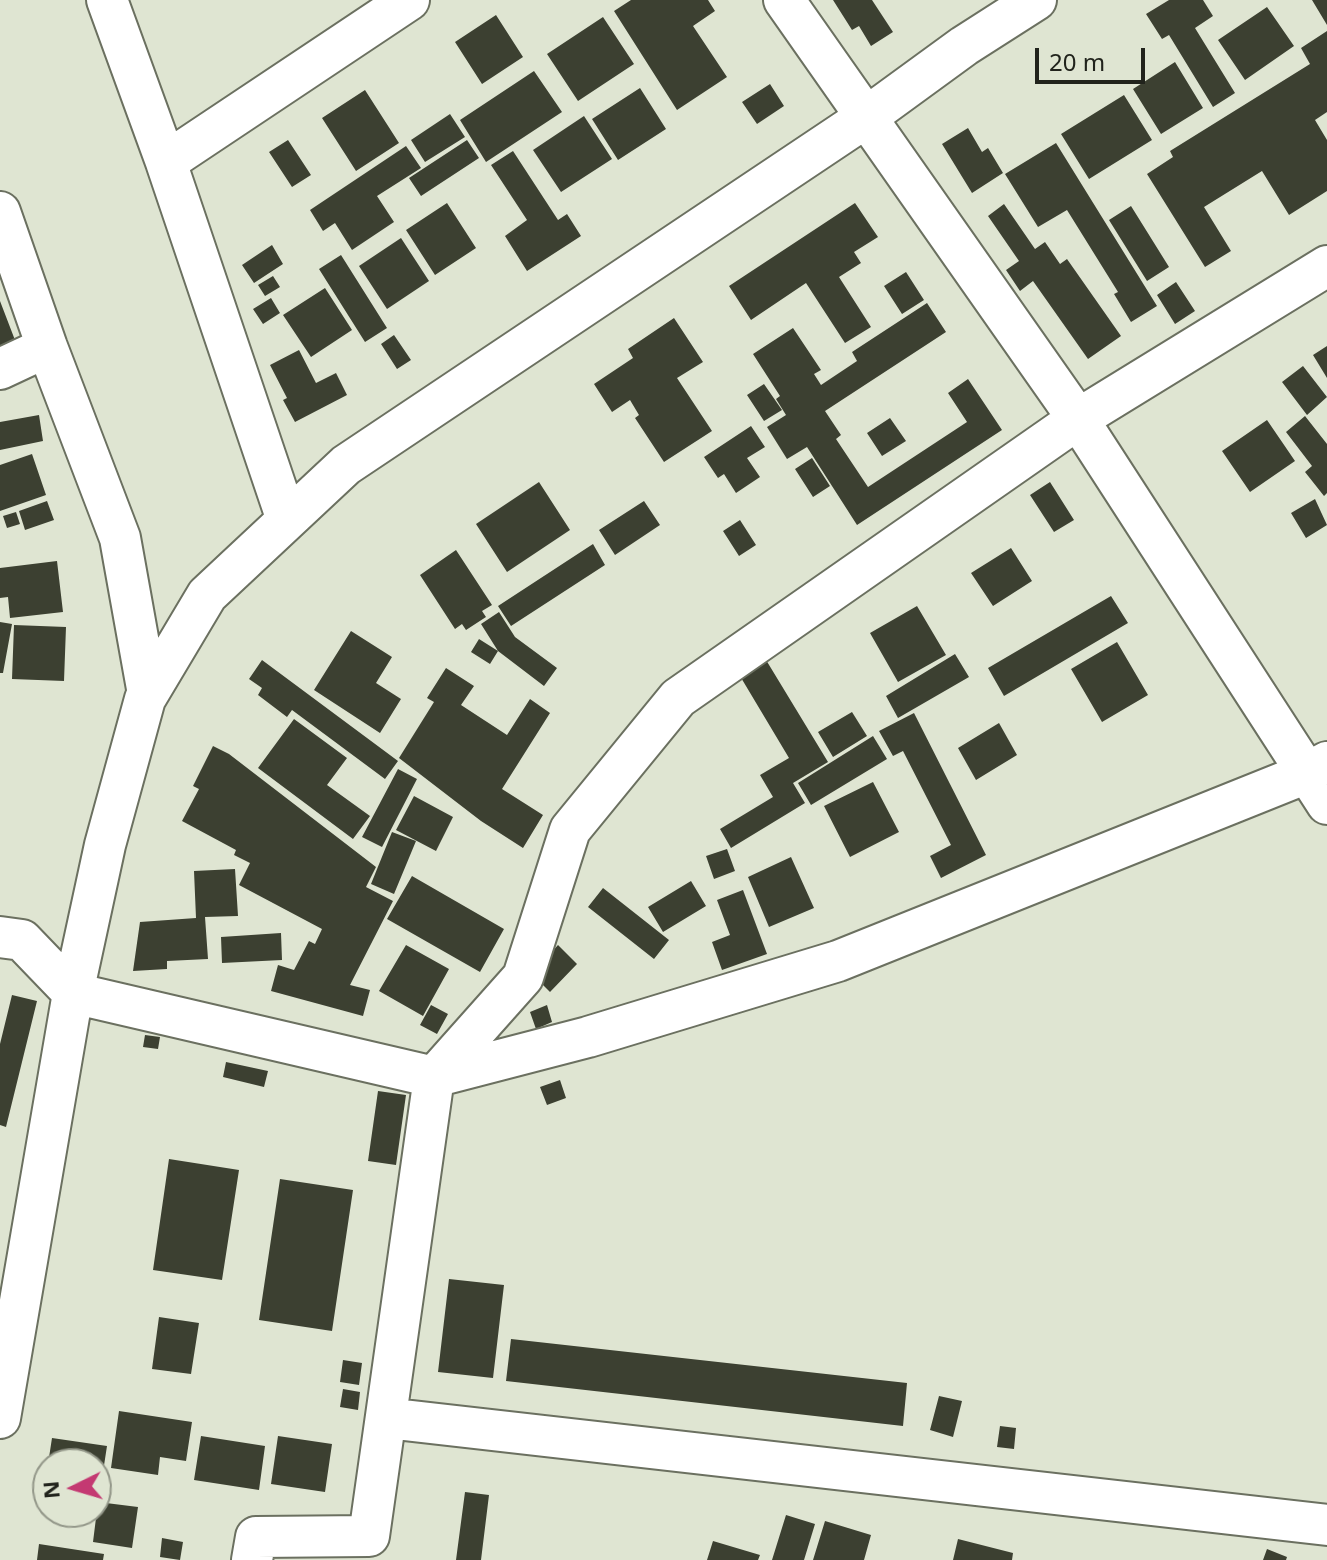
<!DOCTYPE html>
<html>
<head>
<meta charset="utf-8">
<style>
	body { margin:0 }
	#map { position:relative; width:1327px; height:1560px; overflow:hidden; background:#dfe5d2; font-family:"Noto Sans",sans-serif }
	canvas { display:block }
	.north { position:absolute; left:32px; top:1448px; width:80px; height:80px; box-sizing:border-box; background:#dfe5d2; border:2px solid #939789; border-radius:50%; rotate:265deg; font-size:22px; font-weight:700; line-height:32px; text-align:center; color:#21231c }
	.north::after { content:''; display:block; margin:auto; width:28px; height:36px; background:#c43972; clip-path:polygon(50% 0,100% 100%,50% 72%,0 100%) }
	.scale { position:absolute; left:1035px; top:48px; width:110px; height:36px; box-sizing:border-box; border:4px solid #21231c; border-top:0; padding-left:10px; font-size:24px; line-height:28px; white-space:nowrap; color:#21231c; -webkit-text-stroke:6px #dfe5d2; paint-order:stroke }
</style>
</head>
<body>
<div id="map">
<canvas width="1327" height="1560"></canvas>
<div class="north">N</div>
<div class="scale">20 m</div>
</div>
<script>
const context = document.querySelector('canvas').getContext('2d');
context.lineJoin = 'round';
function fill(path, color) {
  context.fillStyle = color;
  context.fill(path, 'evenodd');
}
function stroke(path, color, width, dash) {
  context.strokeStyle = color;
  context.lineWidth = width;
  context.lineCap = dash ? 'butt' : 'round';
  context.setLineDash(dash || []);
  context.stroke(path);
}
fill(new Path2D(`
	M 631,0 L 708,0 L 715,11 L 693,26 L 727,77 L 677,110 L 614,11 Z
	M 833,0 L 872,0 L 893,32 L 871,46 L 859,26 L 852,30 Z
	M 1169,0 L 1203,0 L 1213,16 L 1195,28 L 1235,93 L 1213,107 L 1169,35 L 1162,39 L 1146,14 Z
	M 1312,0 L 1327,0 L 1327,25 Z
	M 1267,7 L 1294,46 L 1245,80 L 1218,40 Z
	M 496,15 L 523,57 L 482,84 L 455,42 Z
	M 603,17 L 634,64 L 578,101 L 547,54 Z
	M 1327,31 L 1327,112 L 1315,120 L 1327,140 L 1327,191 L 1289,215 L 1262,171 L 1204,207 L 1231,251 L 1205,267 L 1147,174 L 1173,157 L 1170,151 L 1310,64 L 1301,48 Z
	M 1175,62 L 1203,108 L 1161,134 L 1133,89 Z
	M 534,71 L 562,112 L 486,162 L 460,120 Z
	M 770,84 L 784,106 L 757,124 L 742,102 Z
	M 640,88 L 666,129 L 618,160 L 592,119 Z
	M 365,90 L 399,143 L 356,171 L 322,118 Z
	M 1124,95 L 1152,140 L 1089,179 L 1061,134 Z
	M 450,114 L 465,137 L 425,162 L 411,140 Z
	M 584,116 L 612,159 L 561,192 L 533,150 Z
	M 968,128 L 982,152 L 988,148 L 1003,173 L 972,193 L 942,144 Z
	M 288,140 L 311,175 L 292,187 L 269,152 Z
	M 467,140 L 479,158 L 421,196 L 409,178 Z
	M 1056,143 L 1157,306 L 1131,322 L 1114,294 L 1118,292 L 1067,210 L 1038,227 L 1005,174 Z
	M 406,146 L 421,168 L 377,196 L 394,222 L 352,250 L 335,223 L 323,231 L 310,210 Z
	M 513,151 L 558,220 L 567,214 L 581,236 L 527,271 L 505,236 L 527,220 L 491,165 Z
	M 447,203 L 476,248 L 435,275 L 406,230 Z
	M 855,203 L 878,237 L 854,252 L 861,263 L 839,277 L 871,327 L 845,343 L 806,283 L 751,320 L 729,286 Z
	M 1004,204 L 1035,249 L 1045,242 L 1060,264 L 1067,259 L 1121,336 L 1088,359 L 1033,281 L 1020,291 L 1006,270 L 1019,261 L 988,216 Z
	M 1131,206 L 1169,267 L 1147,281 L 1109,220 Z
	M 401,238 L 429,281 L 387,309 L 359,266 Z
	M 272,245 L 283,264 L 254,283 L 242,265 Z
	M 341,255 L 387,328 L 365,342 L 319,269 Z
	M 906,272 L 924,300 L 902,314 L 884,286 Z
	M 273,276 L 280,287 L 265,296 L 258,285 Z
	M 1176,282 L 1195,311 L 1175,324 L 1157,295 Z
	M 325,288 L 352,330 L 311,357 L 283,315 Z
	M 271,298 L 280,313 L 263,324 L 253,309 Z
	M 0,301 L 18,348 L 0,355 Z
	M 927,303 L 946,332 L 825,411 L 841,435 L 836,439 L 868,487 L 967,422 L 948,393 L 968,379 L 1002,430 L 857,525 L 807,447 L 787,459 L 767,427 L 786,415 L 776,399 L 780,396 L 753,354 L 793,328 L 821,370 L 814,374 L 821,385 L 857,361 L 852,352 Z
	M 674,318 L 703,362 L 677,378 L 712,431 L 664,462 L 635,418 L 639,415 L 630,400 L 612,412 L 594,384 L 633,358 L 628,349 Z
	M 394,335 L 411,360 L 397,369 L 381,344 Z
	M 1327,346 L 1327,378 L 1313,355 Z
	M 299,350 L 316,383 L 336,373 L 347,395 L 295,422 L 283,400 L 287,398 L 270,365 Z
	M 1303,366 L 1327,397 L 1307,415 L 1282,382 Z
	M 764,384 L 782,410 L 764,421 L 747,395 Z
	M 39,415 L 43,441 L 0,450 L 0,422 Z
	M 1305,416 L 1327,444 L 1327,493 L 1324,496 L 1305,472 L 1312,466 L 1286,432 Z
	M 890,418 L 906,441 L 882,456 L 867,433 Z
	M 1267,420 L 1295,461 L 1250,492 L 1222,451 Z
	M 751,426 L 765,447 L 747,458 L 760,477 L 736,493 L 724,474 L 718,478 L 704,457 Z
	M 32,454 L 46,495 L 0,511 L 0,465 Z
	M 812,458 L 830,486 L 813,497 L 795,469 Z
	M 539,482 L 570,530 L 507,572 L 476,524 Z
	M 1050,482 L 1074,520 L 1054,532 L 1030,495 Z
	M 1315,499 L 1327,525 L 1306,538 L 1291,513 Z
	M 47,501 L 54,520 L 25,530 L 19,511 Z
	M 644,501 L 660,525 L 615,555 L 599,530 Z
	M 16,512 L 20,524 L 7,528 L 3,516 Z
	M 740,520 L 756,545 L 739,556 L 723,531 Z
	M 593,544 L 605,565 L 511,626 L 498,606 Z
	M 1011,548 L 1032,581 L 993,606 L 971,573 Z
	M 456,550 L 492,605 L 482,611 L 486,617 L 466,630 L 462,624 L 455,629 L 420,575 Z
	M 57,561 L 63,612 L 10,618 L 8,597 L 0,598 L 0,568 Z
	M 1111,596 L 1128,623 L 1004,696 L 988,668 Z
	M 917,606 L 946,655 L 898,682 L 870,633 Z
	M 499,612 L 515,637 L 557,668 L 544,686 L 498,651 L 490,664 L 471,652 L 479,639 L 498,651 L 481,624 Z
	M 0,622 L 12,624 L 3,673 L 0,673 Z
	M 14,625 L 66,627 L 64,681 L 12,679 Z
	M 351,631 L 392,657 L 376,683 L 401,699 L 380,733 L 314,690 Z
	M 1117,642 L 1148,695 L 1102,722 L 1071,669 Z
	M 955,654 L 969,677 L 898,718 L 886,696 Z
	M 763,655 L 828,762 L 793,783 L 805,803 L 731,848 L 720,829 L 773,797 L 760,775 L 789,758 L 737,671 Z
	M 262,660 L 398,761 L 385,779 L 292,710 L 287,717 L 258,695 L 262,688 L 249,679 Z
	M 446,668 L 474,686 L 461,705 L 507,735 L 530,699 L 550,713 L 502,789 L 543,815 L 523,848 L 481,821 L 399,758 L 434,702 L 427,698 Z
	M 852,712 L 867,736 L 833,757 L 818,732 Z
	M 914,713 L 986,855 L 941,878 L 930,856 L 951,845 L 903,751 L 893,756 L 879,731 Z
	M 294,719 L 347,758 L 327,785 L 370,816 L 353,839 L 258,768 Z
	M 999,723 L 1017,755 L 976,780 L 958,748 Z
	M 873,736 L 887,759 L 811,805 L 798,783 Z
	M 213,746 L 229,754 L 376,867 L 366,887 L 393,901 L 350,985 L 370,990 L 363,1016 L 271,991 L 278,965 L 294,970 L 309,941 L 315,944 L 322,929 L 239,885 L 250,863 L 234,855 L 236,850 L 182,821 L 199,789 L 193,786 Z
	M 398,769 L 417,779 L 382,847 L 362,837 Z
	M 873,782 L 899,832 L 850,857 L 824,806 Z
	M 414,796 L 453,817 L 436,851 L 396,830 Z
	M 392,832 L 416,841 L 394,894 L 371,884 Z
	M 727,849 L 735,871 L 714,879 L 706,856 Z
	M 791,857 L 814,908 L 769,927 L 748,877 Z
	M 235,869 L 238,916 L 205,917 L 208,959 L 167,961 L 167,969 L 133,971 L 140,922 L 196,918 L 194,871 Z
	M 412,876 L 504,929 L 480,972 L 387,919 Z
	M 691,881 L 706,906 L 663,932 L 648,907 Z
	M 603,888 L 669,940 L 654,959 L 588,907 Z
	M 743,890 L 767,954 L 722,970 L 712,942 L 730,935 L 717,900 Z
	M 281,933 L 282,960 L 222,963 L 221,937 Z
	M 406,945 L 449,969 L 423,1016 L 379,991 Z
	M 558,945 L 577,964 L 550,992 L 532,974 Z
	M 12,995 L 37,1001 L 6,1127 L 0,1125 L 0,1044 Z
	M 431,1005 L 448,1014 L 437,1034 L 420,1025 Z
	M 547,1005 L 552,1022 L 536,1029 L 530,1012 Z
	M 145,1035 L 160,1037 L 158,1049 L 143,1047 Z
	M 226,1062 L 268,1071 L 264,1087 L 223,1077 Z
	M 560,1080 L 566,1098 L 547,1105 L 540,1087 Z
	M 378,1091 L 406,1095 L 396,1165 L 368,1161 Z
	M 169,1159 L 239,1170 L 222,1280 L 153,1270 Z
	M 280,1179 L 353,1190 L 332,1331 L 259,1320 Z
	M 449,1279 L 504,1285 L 493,1378 L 438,1372 Z
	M 159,1317 L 199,1323 L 191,1374 L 152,1369 Z
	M 511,1339 L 907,1383 L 903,1426 L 506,1381 Z
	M 343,1360 L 362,1363 L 359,1385 L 340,1382 Z
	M 343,1389 L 360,1392 L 358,1410 L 340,1407 Z
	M 939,1396 L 962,1401 L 953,1437 L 930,1430 Z
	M 119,1411 L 192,1422 L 186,1461 L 160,1457 L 158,1475 L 111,1468 Z
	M 1000,1426 L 1016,1428 L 1014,1449 L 997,1447 Z
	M 201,1436 L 265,1446 L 259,1490 L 194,1480 Z
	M 278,1436 L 332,1444 L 325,1492 L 271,1484 Z
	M 52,1438 L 107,1446 L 99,1498 L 96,1498 L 96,1464 L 48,1464 Z
	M 465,1492 L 489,1495 L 481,1560 L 456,1560 Z
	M 98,1502 L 138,1507 L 132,1548 L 93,1542 Z
	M 786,1515 L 815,1524 L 804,1560 L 772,1560 Z
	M 825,1521 L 871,1535 L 864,1560 L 813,1560 Z
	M 162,1538 L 183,1542 L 180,1560 L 160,1557 Z
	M 958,1539 L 1013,1553 L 1012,1560 L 953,1560 Z
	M 713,1541 L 760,1555 L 758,1560 L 707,1560 Z
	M 39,1544 L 104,1554 L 103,1560 L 37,1560 Z
	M 1267,1549 L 1287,1557 L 1286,1560 L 1263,1560 Z`), '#3c4031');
const minor = new Path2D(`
	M 107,0 L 166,162 L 287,520
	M 784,0 L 1078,419 L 1327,804
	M 166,162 L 409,0
	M 0,212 L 47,347 L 120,538 L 148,694
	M 0,369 L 47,347
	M 0,937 L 22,940 L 73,993 L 434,1077 L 588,1037 L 838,961 L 1307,773 L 1327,762
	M 0,1418 L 73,993 L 105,845 L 145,699 L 207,595 L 346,465 L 868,116 L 964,46 L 1036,0
	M 386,1418 L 1327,1525
	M 252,1560 L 256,1537 L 369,1536 L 434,1077 L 523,977 L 570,830 L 678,698 L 1078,419 L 1327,266`);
stroke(minor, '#6b7060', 44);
stroke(minor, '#fff', 40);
</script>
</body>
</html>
